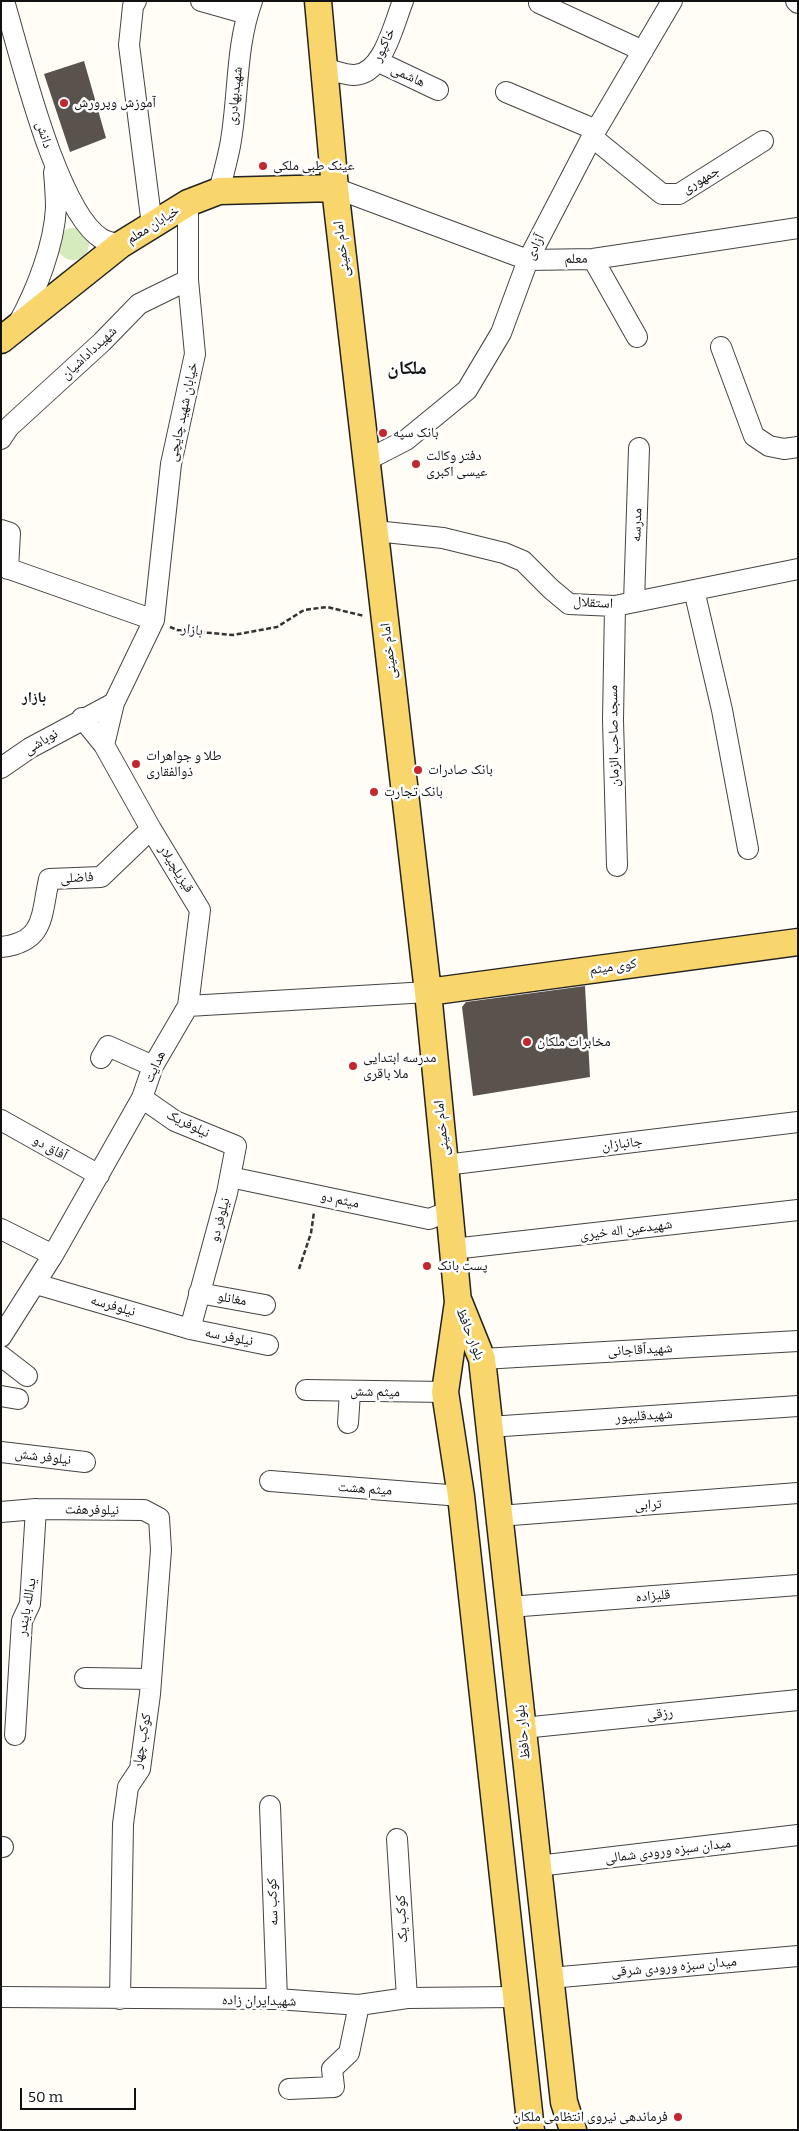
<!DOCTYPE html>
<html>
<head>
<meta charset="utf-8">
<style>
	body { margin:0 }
	#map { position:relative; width:799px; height:2131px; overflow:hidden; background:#fffdf5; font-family:Bitter,serif }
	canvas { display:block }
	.frame { position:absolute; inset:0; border:2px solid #111; pointer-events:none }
	.scale { position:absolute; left:20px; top:2088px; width:116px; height:22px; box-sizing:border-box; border:2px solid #111; border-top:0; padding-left:6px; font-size:15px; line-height:18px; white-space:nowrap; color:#111; -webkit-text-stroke:4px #fff; paint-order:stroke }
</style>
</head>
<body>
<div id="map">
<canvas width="799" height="2131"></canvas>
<div class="frame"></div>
<div class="scale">50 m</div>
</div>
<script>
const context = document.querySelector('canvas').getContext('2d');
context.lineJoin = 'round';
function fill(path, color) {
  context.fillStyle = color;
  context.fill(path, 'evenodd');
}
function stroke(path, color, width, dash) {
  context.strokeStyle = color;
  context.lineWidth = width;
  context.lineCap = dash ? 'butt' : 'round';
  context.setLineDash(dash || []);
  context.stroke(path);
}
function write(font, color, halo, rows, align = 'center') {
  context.font = font + ' Bitter,"Noto Naskh Arabic",serif';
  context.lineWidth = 5;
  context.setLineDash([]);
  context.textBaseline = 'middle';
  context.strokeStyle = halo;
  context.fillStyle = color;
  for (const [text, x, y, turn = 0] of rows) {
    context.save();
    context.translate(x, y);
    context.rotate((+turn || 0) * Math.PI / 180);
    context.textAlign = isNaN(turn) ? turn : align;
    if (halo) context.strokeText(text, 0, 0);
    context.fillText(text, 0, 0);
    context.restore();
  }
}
fill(new Path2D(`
	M57 244a16 16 0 1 1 32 0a16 16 0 1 1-32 0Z`), '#d5ebbd');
fill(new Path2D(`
	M 84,61 L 106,138 L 70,152 L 44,74 Z
	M 585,986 L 590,1077 L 473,1096 L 462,1007 L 466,1002 Z`), '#5a524d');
const minor = new Path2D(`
	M 4,1 C 20,54 57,212 102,239 C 107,242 115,243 120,245
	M 136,1 L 133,6 L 129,45 L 152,225
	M 201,1 L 247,14
	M 796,1 L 798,3
	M 539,3 L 643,51
	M 379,62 L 438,90
	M 323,68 C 333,70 344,75 354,75 C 383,75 394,23 403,1
	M 506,92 L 596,130
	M 592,137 L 662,194 L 679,194 L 763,141
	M 335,188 L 528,260 L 593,259 L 798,228
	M 219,191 C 223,176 227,161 230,146 C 239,98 235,48 252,1
	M 593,259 L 637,337
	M 19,322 C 37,289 54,245 56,208 C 56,196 55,184 54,172
	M 721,347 L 754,436 L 769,446 L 784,449 L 798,447
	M 1,439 L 9,427 L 102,342 L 139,304 L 188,280
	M 367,460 L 406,440 L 467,390 L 501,333 L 528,260 L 592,137 L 672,1
	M 1,530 L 10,533 L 8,569
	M 375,531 L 443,538 L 504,553 L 523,561 L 551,589 L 569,604 L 615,606 L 798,569
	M 1,566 L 154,620
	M 694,590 L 722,710 L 748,849
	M 634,602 L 639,448
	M 615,606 L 613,720 L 617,866
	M 82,718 L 104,745 L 114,703 L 154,620 L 171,464 L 195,354 L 188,280 L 188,203
	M 104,745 L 151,829 L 200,910 L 188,1006
	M 1,768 L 30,748 L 114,703
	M 1,947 C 45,942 41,916 49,879 L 101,877 L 151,829
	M 101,1058 L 108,1046 L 153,1066
	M 142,1098 L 175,1121 L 236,1146 L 227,1193 L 190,1329
	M 1,1120 L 99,1175
	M 445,1165 L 798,1122
	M 230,1177 L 429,1219 L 450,1211
	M 1,1229 L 53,1255
	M 453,1249 L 798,1210
	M 36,1284 L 190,1329 L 268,1345
	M 199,1293 L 265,1305
	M 1,1337 L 53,1255 L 142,1098 L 153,1066 L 188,1006 L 428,992
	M 1,1356 L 27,1376
	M 482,1359 L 798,1341
	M 306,1390 L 445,1392
	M 1,1396 L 18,1399
	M 348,1423 L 350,1392
	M 489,1427 L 798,1406
	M 1,1452 L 85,1462
	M 270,1481 L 461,1496
	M 1,1512 L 36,1509 L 144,1510 L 159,1518 L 161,1550 L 150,1694 L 140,1769 L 128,1787 L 123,1824 L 120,1999
	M 499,1516 L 798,1493
	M 509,1607 L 798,1585
	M 85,1678 L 151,1679
	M 523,1728 L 798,1700
	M 15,1735 L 22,1621 L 30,1604 L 36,1509
	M 270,1806 L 277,1999
	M 397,1839 L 407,1998
	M 1,1847 L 3,1847
	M 538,1866 L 798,1835
	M 550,1978 L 798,1956
	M 1,1997 L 277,1999 L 359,2005 L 407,1998 L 516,1997
	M 289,2089 L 334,2087 L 332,2069 L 349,2053 L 359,2005`);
const major = new Path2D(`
	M 318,1 L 335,188 L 428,992 L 445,1165 L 458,1302 L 445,1392 L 461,1496 L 531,2130
	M 1,340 L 120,245 L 188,203 L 219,191 L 335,188
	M 428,992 L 798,942
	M 459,1302 L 482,1359 L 564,2102 L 573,2130`);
stroke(minor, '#444', 22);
stroke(major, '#222', 29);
stroke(new Path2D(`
	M 170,627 L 177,630 L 233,635 L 277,627 L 304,610 L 327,607 L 364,616
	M 299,1269 L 311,1233 L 314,1212`), '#333', 2.5, [5, 2.5]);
stroke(minor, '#fff', 20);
stroke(major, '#f9d66b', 26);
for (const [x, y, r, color] of [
	[64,103,5,"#c4262e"],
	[263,166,5,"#c4262e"],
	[383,433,5,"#c4262e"],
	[416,464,5,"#c4262e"],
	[136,764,5,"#c4262e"],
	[418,770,5,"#c4262e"],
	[374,792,5,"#c4262e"],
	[527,1042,5,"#c4262e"],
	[353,1066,5,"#c4262e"],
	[427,1266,5,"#c4262e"],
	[678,2117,5,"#c4262e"]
]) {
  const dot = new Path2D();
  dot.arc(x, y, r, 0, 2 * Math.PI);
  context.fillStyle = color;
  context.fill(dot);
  stroke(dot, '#fff', 2);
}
write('14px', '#111', '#fff', [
	["خاکپور",384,45,-65],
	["هاشمی",408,76,25],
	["شهیدبهادری",235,96,-84],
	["دانش",44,135,73],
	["جمهوری",701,180,-31],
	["خیابان معلم",153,225,-32],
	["آزادی",535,247,-64],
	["امام خمینی",342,249,-97],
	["معلم",576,259,-1],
	["شهیدداداشیان",89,353,-43],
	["خیابان شهید چایچی",183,412,-78],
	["مدرسه",637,525,-88],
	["استقلال",593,603,3],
	["بازار",192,630,7],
	["امام خمینی",389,651,-97],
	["مسجد صاحب الزمان",614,736,-91],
	["نوباشی",41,742,-31],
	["قیزیلچیلار",176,869,58],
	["فاضلی",77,878,-3],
	["کوی میثم",613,967,-8],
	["هدایت",155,1067,-66],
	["نیلوفریک",188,1124,26],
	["امام خمینی",442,1128,-96],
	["جانبازان",622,1144,-7],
	["آفاق دو",50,1148,29],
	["میثم دو",340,1200,12],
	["نیلوفر دو",220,1220,-75],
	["شهیدعین اله خیری",626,1230,-7],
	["مغانلو",232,1299,10],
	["نیلوفرسه",113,1306,16],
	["بلوار حافظ",470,1334,68],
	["نیلوفر سه",229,1337,11],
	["شهیدآقاجانی",640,1350,-3],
	["میثم شش",375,1392,1],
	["شهیدقلیپور",644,1416,-4],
	["نیلوفر شش",43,1457,7],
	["میثم هشت",365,1489,4],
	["ترابی",648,1505,-4],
	["نیلوفرهفت",92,1510,1],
	["قلیزاده",653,1596,-5],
	["یدالله بایندر",27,1607,-80],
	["رزقی",660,1714,-6],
	["بلوار حافظ",523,1732,-96],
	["کوکب چهار",142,1741,-80],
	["میدان سبزه ورودی شمالی",668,1851,-7],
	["کوکب سه",273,1902,-92],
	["کوکب یک",402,1919,-93],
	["میدان سبزه ورودی شرقی",674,1967,-5],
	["شهیدایران زاده",259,2001,1]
]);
write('14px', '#111', '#fff', [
	["آموزش وپرورش",74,103],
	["عینک طبی ملکی",273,166],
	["بانک سپه",393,433],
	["دفتر وکالت",426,456],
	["عیسی اکبری",426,472],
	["طلا و جواهرات",146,756],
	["ذوالفقاری",146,772],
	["بانک صادرات",428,770],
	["بانک تجارت",384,792],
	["مخابرات ملکان",537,1042],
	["مدرسه ابتدایی",363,1058],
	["ملا باقری",363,1074],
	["پست بانک",437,1266],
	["فرماندهی نیروی انتظامی ملکان",668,2117,"right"]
], 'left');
write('bold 15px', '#111', '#fff', [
	["بازار",34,698]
]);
write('bold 19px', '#111', '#fff', [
	["ملکان",407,369]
]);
</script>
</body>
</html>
